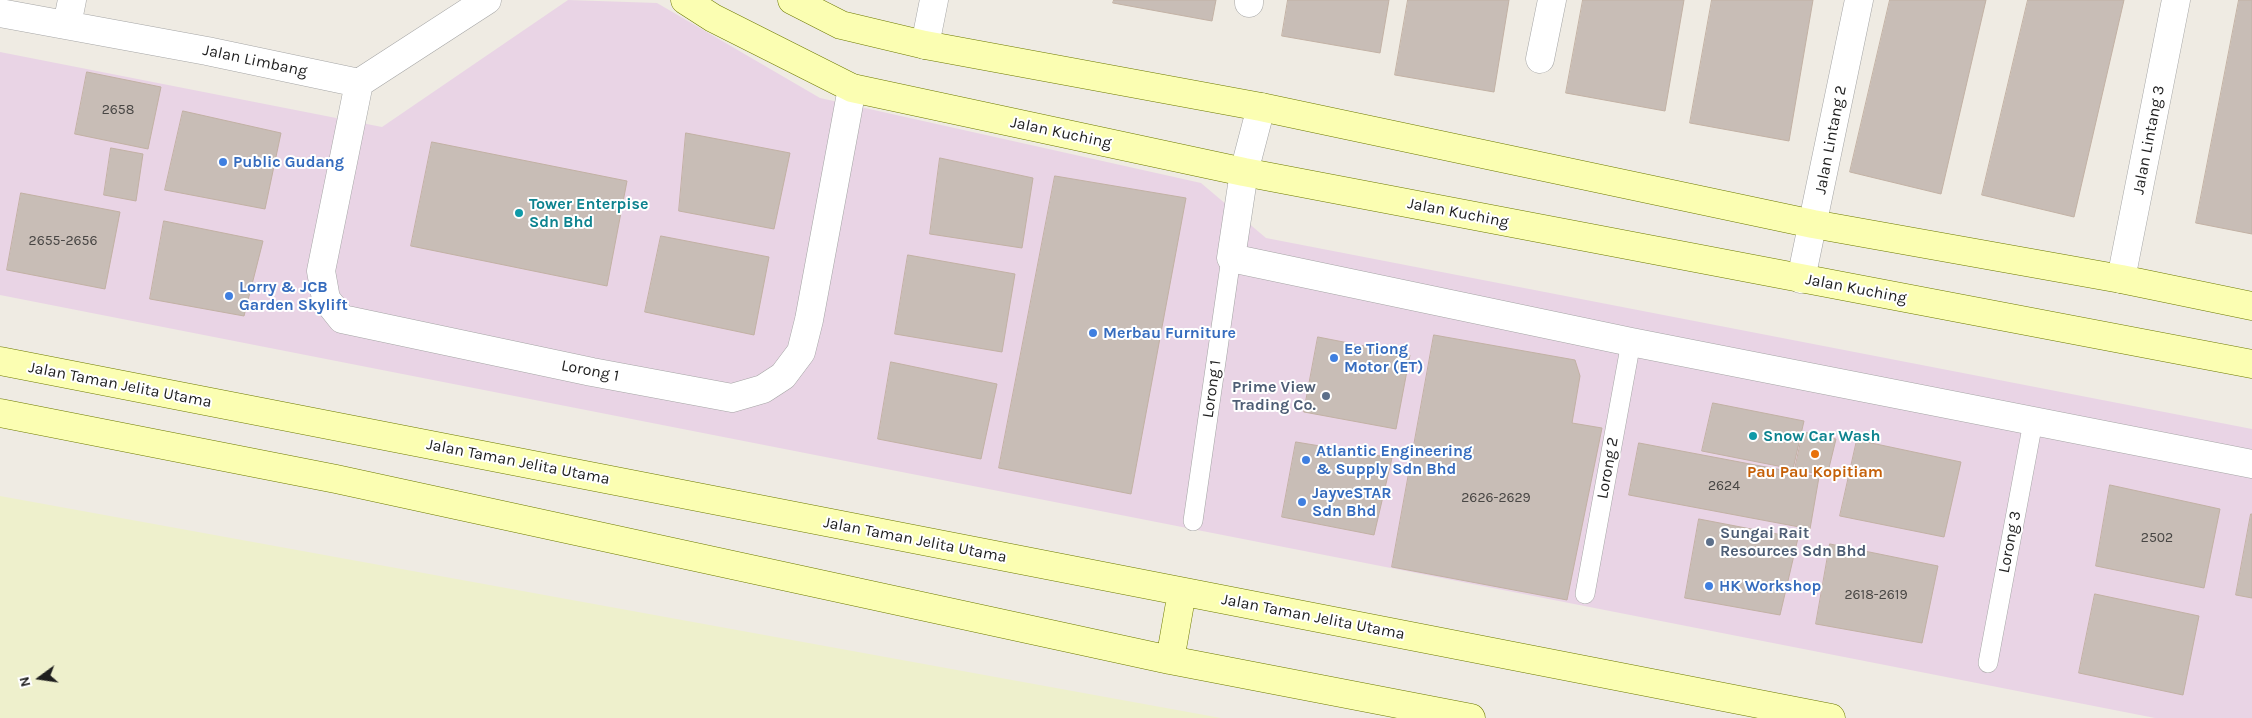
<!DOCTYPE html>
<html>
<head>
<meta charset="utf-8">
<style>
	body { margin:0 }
	#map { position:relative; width:2252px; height:718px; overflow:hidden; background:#efebe3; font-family:Karla,sans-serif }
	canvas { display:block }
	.north { position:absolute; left:15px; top:653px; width:50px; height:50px; -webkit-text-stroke:4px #fff; paint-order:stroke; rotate:256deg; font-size:14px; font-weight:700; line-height:20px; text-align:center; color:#1e1e1e }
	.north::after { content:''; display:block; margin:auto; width:18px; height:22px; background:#1e1e1e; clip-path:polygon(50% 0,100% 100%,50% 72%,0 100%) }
</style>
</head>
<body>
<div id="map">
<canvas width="2252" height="718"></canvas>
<div class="north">N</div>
</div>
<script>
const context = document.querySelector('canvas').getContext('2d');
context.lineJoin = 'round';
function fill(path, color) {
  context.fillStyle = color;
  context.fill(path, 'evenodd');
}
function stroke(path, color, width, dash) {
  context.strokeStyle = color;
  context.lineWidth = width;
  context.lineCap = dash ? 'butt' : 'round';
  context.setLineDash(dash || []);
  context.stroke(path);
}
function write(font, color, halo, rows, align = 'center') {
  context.font = font + ' Karla,sans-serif';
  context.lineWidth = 4;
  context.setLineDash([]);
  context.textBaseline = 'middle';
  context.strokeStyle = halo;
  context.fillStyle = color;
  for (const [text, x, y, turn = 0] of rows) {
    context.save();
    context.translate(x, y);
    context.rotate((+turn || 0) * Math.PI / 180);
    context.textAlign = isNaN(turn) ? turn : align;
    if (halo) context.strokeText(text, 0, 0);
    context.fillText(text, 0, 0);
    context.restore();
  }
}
fill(new Path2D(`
	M 568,0 L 657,3 L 820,98 L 1201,183 L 1266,238 L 2252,429 L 2252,718 L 2155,718 L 0,295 L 0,52 L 382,127 Z`), '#e9d4e5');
fill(new Path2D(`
	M 0,496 L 1221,718 L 0,718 Z`), '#eef0cc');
const building = new Path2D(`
	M 1114,0 L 1216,0 L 1212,21 L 1113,3 Z
	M 1288,0 L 1389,0 L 1380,53 L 1282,36 Z
	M 1408,0 L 1509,0 L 1494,92 L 1395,75 Z
	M 1583,0 L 1684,0 L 1665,111 L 1566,93 Z
	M 1712,0 L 1813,0 L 1789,141 L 1690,123 Z
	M 1890,0 L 1986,0 L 1941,194 L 1850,172 Z
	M 2028,0 L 2124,0 L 2074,217 L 1982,195 Z
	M 2239,0 L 2252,0 L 2252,234 L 2196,223 Z
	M 87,72 L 161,87 L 148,149 L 75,134 Z
	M 183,111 L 281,133 L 265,209 L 165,190 Z
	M 686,133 L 790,153 L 774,229 L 679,211 Z
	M 432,142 L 627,181 L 607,286 L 411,246 Z
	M 111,148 L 143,154 L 136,201 L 104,195 Z
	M 940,158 L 1033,178 L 1022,248 L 930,234 Z
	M 1055,176 L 1186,198 L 1131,494 L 999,468 Z
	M 21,193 L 120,212 L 105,289 L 7,270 Z
	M 164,221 L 263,241 L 244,316 L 150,299 Z
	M 661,236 L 769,257 L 754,335 L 645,312 Z
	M 908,255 L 1015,274 L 1002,352 L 895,334 Z
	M 1434,335 L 1575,360 L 1580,376 L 1572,423 L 1602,428 L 1567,600 L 1392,567 Z
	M 1318,337 L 1410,355 L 1396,429 L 1304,412 Z
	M 891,362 L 997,384 L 981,459 L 878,439 Z
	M 1713,403 L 1804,421 L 1793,469 L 1702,451 Z
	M 1803,432 L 1836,439 L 1827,476 L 1795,469 Z
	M 1857,440 L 1961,462 L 1944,537 L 1840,516 Z
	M 1296,442 L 1392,458 L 1374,535 L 1282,517 Z
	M 1639,443 L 1819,477 L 1810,529 L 1629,495 Z
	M 2110,485 L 2220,509 L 2204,588 L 2096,566 Z
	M 2251,514 L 2252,514 L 2252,598 L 2236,595 Z
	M 1699,519 L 1798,538 L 1780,615 L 1685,598 Z
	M 1830,544 L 1938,566 L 1922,643 L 1816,624 Z
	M 2095,594 L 2199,616 L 2183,695 L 2079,673 Z`);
fill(building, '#c8bdb6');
stroke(building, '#c2b1a4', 1);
const lane = new Path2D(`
	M 1193,521 L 1231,258
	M 1585,594 L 1631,342
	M 1988,663 L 2033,422`);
const street = new Path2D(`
	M 1249,3 L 1249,0
	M 0,13 L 207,51 L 359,83 L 487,0
	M 67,25 L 72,0
	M 925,45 L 934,0
	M 1540,59 L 1552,0
	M 359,83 L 321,271 L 326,299 L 342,319 L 592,372 L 732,398 L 763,389 L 783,376 L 801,352 L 809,320 L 852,88
	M 1261,107 L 1244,172 L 1231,258 L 1631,342 L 2252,464
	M 1801,279 L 1859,0
	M 2121,279 L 2176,0`);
const secondary = new Path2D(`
	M 685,0 L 713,18 L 852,88 L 1244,172 L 2252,364
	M 792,0 L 841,25 L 925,45 L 1261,107 L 1813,224 L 2121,279 L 2252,306
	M 0,361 L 1831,718
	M 0,413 L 336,479 L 1170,660 L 1471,718
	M 1170,660 L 1182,592`);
stroke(lane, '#a5a5a5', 20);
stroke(street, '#a5a5a5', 29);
stroke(secondary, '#6d7900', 29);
stroke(lane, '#fff', 19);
stroke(street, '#fff', 28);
stroke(secondary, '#fbfeb2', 28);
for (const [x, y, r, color] of [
	[223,162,5,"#3f7fe0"],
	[519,213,5,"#0f9aa8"],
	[229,296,5,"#3f7fe0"],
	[1093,333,5,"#3f7fe0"],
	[1334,358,5,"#3f7fe0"],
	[1326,396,5,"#5c6f8a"],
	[1753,436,5,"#0f9aa8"],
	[1815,454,5,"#e8710a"],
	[1306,460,5,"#3f7fe0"],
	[1302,502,5,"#3f7fe0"],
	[1710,542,5,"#5c6f8a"],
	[1709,586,5,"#3f7fe0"]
]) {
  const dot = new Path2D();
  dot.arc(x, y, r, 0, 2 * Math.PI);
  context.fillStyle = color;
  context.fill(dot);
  stroke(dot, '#fff', 2);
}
write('14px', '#484644', null, [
	["2658",118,110],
	["2655-2656",63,241],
	["2624",1724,486],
	["2626-2629",1496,498],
	["2502",2157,538],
	["2618-2619",1876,595]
]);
write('16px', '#1e1e1e', '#fff', [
	["Jalan Limbang",255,61,12],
	["Jalan Kuching",1061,133,12],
	["Jalan Lintang 2",1831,140,-79],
	["Jalan Lintang 3",2149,140,-79],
	["Jalan Kuching",1458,213,11],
	["Jalan Kuching",1856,289,11],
	["Lorong 1",590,371,11],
	["Jalan Taman Jelita Utama",120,385,11],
	["Lorong 1",1212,389,-82],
	["Jalan Taman Jelita Utama",518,462,11],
	["Lorong 2",1608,468,-80],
	["Jalan Taman Jelita Utama",915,540,11],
	["Lorong 3",2010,542,-79],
	["Jalan Taman Jelita Utama",1313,617,11]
]);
write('bold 16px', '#366cbe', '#fff', [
	["Public Gudang",233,162],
	["Lorry & JCB",239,287],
	["Garden Skylift",239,305],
	["Merbau Furniture",1103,333],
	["Ee Tiong",1344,349],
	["Motor (ET)",1344,367],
	["Atlantic Engineering",1316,451],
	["& Supply Sdn Bhd",1316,469],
	["JayveSTAR",1312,493],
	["Sdn Bhd",1312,511],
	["HK Workshop",1719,586]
], 'left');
write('bold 16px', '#0d838f', '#fff', [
	["Tower Enterpise",529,204],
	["Sdn Bhd",529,222],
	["Snow Car Wash",1763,436]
], 'left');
write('bold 16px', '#4e5e75', '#fff', [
	["Prime View",1316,387],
	["Trading Co.",1316,405],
	["Sungai Rait",1720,533,"left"],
	["Resources Sdn Bhd",1720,551,"left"]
], 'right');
write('bold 16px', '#c56008', '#fff', [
	["Pau Pau Kopitiam",1815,472]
]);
</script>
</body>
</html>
